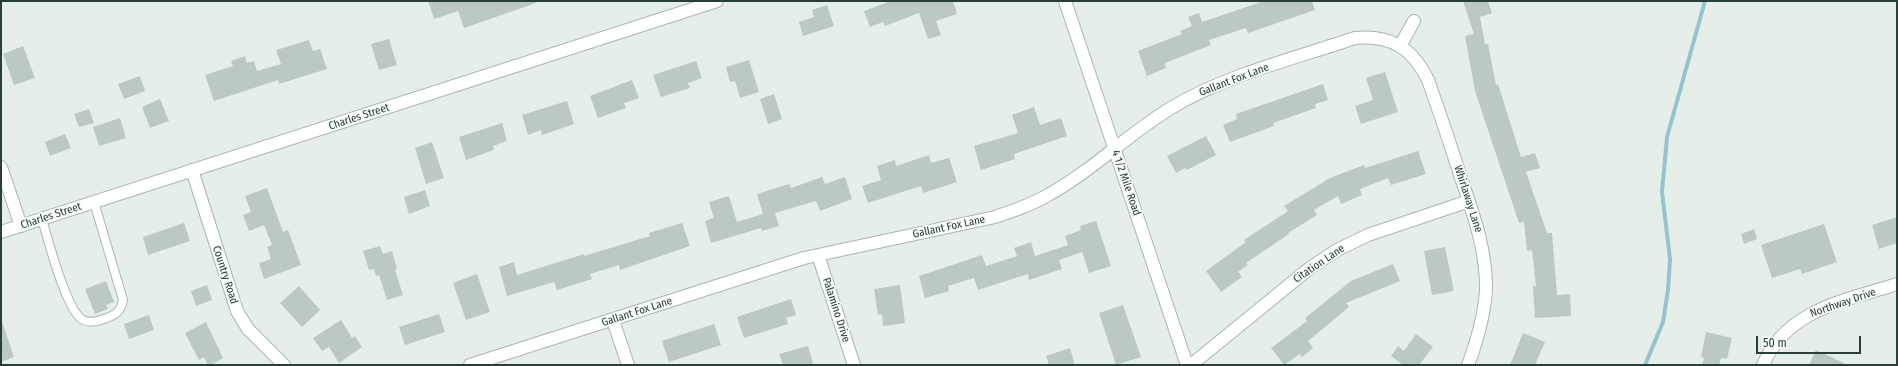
<!DOCTYPE html>
<html>
<head>
<meta charset="utf-8">
<style>
	body { margin:0 }
	#map { position:relative; width:1898px; height:366px; overflow:hidden; background:#e6eeea; font-family:"Fira Sans Condensed",sans-serif }
	canvas { display:block }
	.frame { position:absolute; inset:0; border:2px solid #263f38; pointer-events:none }
	.scale { position:absolute; left:1756px; top:336px; width:105px; height:18px; box-sizing:border-box; border:2px solid #263f38; border-top:0; padding-left:5px; font-size:12px; line-height:14px; white-space:nowrap; color:#263f38; -webkit-text-stroke:3px #f7faf9; paint-order:stroke }
</style>
</head>
<body>
<div id="map">
<canvas width="1898" height="366"></canvas>
<div class="frame"></div>
<div class="scale">50 m</div>
</div>
<script>
const context = document.querySelector('canvas').getContext('2d');
context.lineJoin = 'round';
function stroke(path, color, width, dash) {
  context.strokeStyle = color;
  context.lineWidth = width;
  context.lineCap = dash ? 'butt' : 'round';
  context.setLineDash(dash || []);
  context.stroke(path);
}
function fill(path, color) {
  context.fillStyle = color;
  context.fill(path, 'evenodd');
}
function write(font, color, halo, rows, align = 'center') {
  context.font = font + ' "Fira Sans Condensed",sans-serif';
  context.lineWidth = 3.5;
  context.setLineDash([]);
  context.textBaseline = 'middle';
  context.strokeStyle = halo;
  context.fillStyle = color;
  for (const [text, x, y, turn = 0] of rows) {
    context.save();
    context.translate(x, y);
    context.rotate((+turn || 0) * Math.PI / 180);
    context.textAlign = isNaN(turn) ? turn : align;
    if (halo) context.strokeText(text, 0, 0);
    context.fillText(text, 0, 0);
    context.restore();
  }
}
stroke(new Path2D(`
	M 1645,365 L 1663,322 L 1668,290 L 1670,259 L 1662,192 L 1667,137 L 1705,1`), '#94c5ce', 4);
fill(new Path2D(`
	M 428,1 L 536,1 L 536,3 L 464,28 L 458,11 L 434,19 Z
	M 891,1 L 953,1 L 957,14 L 936,21 L 941,35 L 928,39 L 919,13 L 885,26 L 883,22 L 870,27 L 864,11 Z
	M 1264,1 L 1312,1 L 1315,10 L 1248,33 L 1246,28 L 1209,40 L 1211,45 L 1165,63 L 1166,68 L 1147,76 L 1138,51 L 1182,34 L 1180,31 L 1192,26 L 1188,17 L 1199,13 L 1202,22 Z
	M 1463,1 L 1488,1 L 1492,13 L 1480,17 L 1485,44 L 1488,44 L 1496,85 L 1498,84 L 1521,157 L 1535,153 L 1540,168 L 1526,172 L 1547,233 L 1552,233 L 1557,295 L 1570,294 L 1571,316 L 1535,318 L 1533,286 L 1536,286 L 1532,250 L 1527,251 L 1524,222 L 1519,223 L 1475,91 L 1465,36 L 1474,34 Z
	M 827,5 L 834,26 L 803,36 L 799,22 L 814,17 L 812,10 Z
	M 389,39 L 397,65 L 379,70 L 371,44 Z
	M 309,40 L 313,51 L 320,49 L 327,69 L 279,84 L 278,80 L 214,101 L 205,75 L 233,66 L 231,61 L 245,56 L 247,63 L 254,61 L 257,71 L 281,64 L 276,50 Z
	M 23,46 L 35,78 L 14,85 L 3,54 Z
	M 749,60 L 759,92 L 740,98 L 735,81 L 730,82 L 726,67 Z
	M 696,61 L 702,78 L 688,83 L 690,88 L 661,97 L 653,75 Z
	M 1385,72 L 1398,112 L 1361,124 L 1355,106 L 1373,100 L 1366,78 Z
	M 140,76 L 145,91 L 124,99 L 118,84 Z
	M 632,80 L 639,98 L 624,103 L 626,108 L 598,118 L 590,96 Z
	M 1323,84 L 1328,100 L 1315,104 L 1316,108 L 1273,123 L 1274,126 L 1230,142 L 1223,125 L 1237,119 L 1236,114 Z
	M 774,94 L 782,119 L 768,124 L 760,99 Z
	M 160,99 L 169,121 L 150,128 L 142,107 Z
	M 567,101 L 574,124 L 542,135 L 541,130 L 528,135 L 522,115 Z
	M 1034,107 L 1040,125 L 1061,118 L 1067,136 L 1014,154 L 1015,159 L 981,170 L 974,146 L 1018,133 L 1012,115 Z
	M 89,109 L 94,123 L 79,127 L 74,114 Z
	M 120,118 L 126,138 L 99,146 L 93,127 Z
	M 502,123 L 507,141 L 493,146 L 494,150 L 466,160 L 459,137 Z
	M 65,134 L 71,148 L 50,156 L 45,142 Z
	M 1206,136 L 1216,155 L 1187,170 L 1185,168 L 1176,173 L 1167,156 Z
	M 432,142 L 444,178 L 426,184 L 415,148 Z
	M 1418,151 L 1426,174 L 1391,185 L 1388,178 L 1360,189 L 1362,195 L 1341,204 L 1338,196 L 1314,210 L 1317,215 L 1288,233 L 1289,234 L 1246,263 L 1248,265 L 1238,272 L 1242,277 L 1221,292 L 1206,271 L 1246,242 L 1244,240 L 1288,211 L 1284,206 L 1330,178 L 1364,165 L 1365,168 Z
	M 929,155 L 931,163 L 949,158 L 957,182 L 923,193 L 921,186 L 868,203 L 862,186 L 881,180 L 877,166 L 895,160 L 896,166 Z
	M 822,177 L 825,184 L 845,177 L 852,199 L 820,211 L 816,201 L 775,213 L 779,226 L 762,231 L 761,228 L 711,243 L 705,221 L 714,218 L 709,202 L 729,196 L 737,222 L 763,214 L 757,194 L 789,184 L 791,188 Z
	M 267,188 L 283,232 L 288,230 L 301,265 L 264,279 L 259,263 L 271,259 L 267,247 L 272,245 L 264,225 L 249,231 L 243,215 L 251,212 L 245,196 Z
	M 425,190 L 430,206 L 409,214 L 404,197 Z
	M 1897,217 L 1897,243 L 1879,249 L 1872,225 Z
	M 1096,221 L 1111,266 L 1089,273 L 1082,252 L 1059,260 L 1062,269 L 1029,280 L 1028,274 L 978,290 L 974,278 L 948,286 L 949,291 L 925,298 L 919,276 L 982,255 L 986,266 L 1017,256 L 1014,248 L 1031,242 L 1035,256 L 1068,245 L 1065,236 L 1081,230 L 1080,226 Z
	M 184,223 L 190,241 L 148,255 L 143,237 Z
	M 682,223 L 690,246 L 620,270 L 619,265 L 590,274 L 592,279 L 557,290 L 554,282 L 507,296 L 499,267 L 514,262 L 517,275 L 584,254 L 584,256 L 650,236 L 649,233 Z
	M 1824,224 L 1837,262 L 1802,274 L 1800,269 L 1772,278 L 1761,245 Z
	M 1754,229 L 1757,239 L 1744,244 L 1741,234 Z
	M 380,246 L 383,254 L 392,251 L 397,269 L 395,270 L 403,295 L 387,300 L 379,275 L 376,276 L 374,269 L 369,270 L 363,251 Z
	M 1445,247 L 1454,291 L 1432,295 L 1424,251 Z
	M 1393,264 L 1400,281 L 1346,303 L 1349,307 L 1308,341 L 1313,348 L 1302,357 L 1300,354 L 1284,365 L 1271,348 L 1307,321 L 1305,318 L 1351,281 Z
	M 477,274 L 490,312 L 466,320 L 453,283 Z
	M 106,281 L 114,302 L 106,305 L 108,309 L 95,314 L 85,289 Z
	M 207,285 L 212,300 L 196,306 L 191,291 Z
	M 900,285 L 905,323 L 883,326 L 882,314 L 878,315 L 874,289 Z
	M 299,286 L 320,310 L 302,327 L 280,303 Z
	M 791,299 L 796,315 L 786,318 L 788,324 L 744,338 L 737,317 Z
	M 1123,305 L 1141,357 L 1116,365 L 1099,313 Z
	M 439,314 L 445,332 L 405,345 L 399,327 Z
	M 149,315 L 154,330 L 129,339 L 124,324 Z
	M 341,320 L 352,338 L 355,336 L 362,347 L 339,363 L 329,347 L 322,351 L 313,338 Z
	M 206,322 L 223,358 L 211,365 L 208,365 L 204,357 L 199,360 L 185,333 Z
	M 1,324 L 3,324 L 14,357 L 1,362 Z
	M 714,324 L 721,345 L 669,362 L 662,341 Z
	M 1706,332 L 1732,338 L 1727,359 L 1721,358 L 1719,365 L 1702,365 L 1704,358 L 1701,357 Z
	M 1523,333 L 1545,342 L 1535,365 L 1510,365 Z
	M 1416,334 L 1433,347 L 1419,365 L 1403,365 L 1391,356 L 1398,346 L 1404,351 Z
	M 808,346 L 813,363 L 807,365 L 783,365 L 779,354 Z
	M 1070,348 L 1075,365 L 1049,365 L 1046,356 Z
	M 1816,350 L 1848,365 L 1809,365 Z`), '#bcc9c3');
const lane = new Path2D(`
	M 42,219 C 48,239 66,311 83,320 C 88,323 98,321 104,319 C 115,315 121,312 123,300 L 94,202`);
const street = new Path2D(`
	M 1065,1 L 1187,365
	M 1400,46 L 1414,21
	M 1,167 L 21,226
	M 192,170 L 237,311 L 248,329 L 284,365
	M 1,232 L 717,1
	M 818,255 L 854,365
	M 613,320 L 628,365
	M 470,365 L 804,258 L 995,217 C 1013,211 1031,205 1048,195 C 1092,171 1128,134 1171,108 C 1228,74 1293,59 1355,38 C 1390,35 1412,47 1428,80 C 1439,111 1450,143 1460,175 C 1473,213 1487,251 1486,291 C 1484,317 1477,341 1468,365
	M 1191,365 L 1310,268 L 1337,250 L 1368,235 L 1469,201
	M 1763,365 C 1787,309 1845,301 1897,284`);
stroke(lane, '#a9b6b1', 10);
stroke(street, '#a9b6b1', 14);
stroke(lane, '#fff', 8);
stroke(street, '#fff', 12);
write('11px', '#263f38', '#f7faf9', [
	["Gallant Fox Lane",1234,80,-21],
	["Charles Street",359,117,-18],
	["4 1/2 Mile Road",1126,183,71],
	["Whirlaway Lane",1468,199,72],
	["Charles Street",51,216,-18],
	["Gallant Fox Lane",949,227,-12],
	["Citation Lane",1319,264,-34],
	["Country Road",225,275,72],
	["Northway Drive",1843,303,-19],
	["Palamino Drive",836,310,72],
	["Gallant Fox Lane",637,312,-18]
]);
</script>
</body>
</html>
